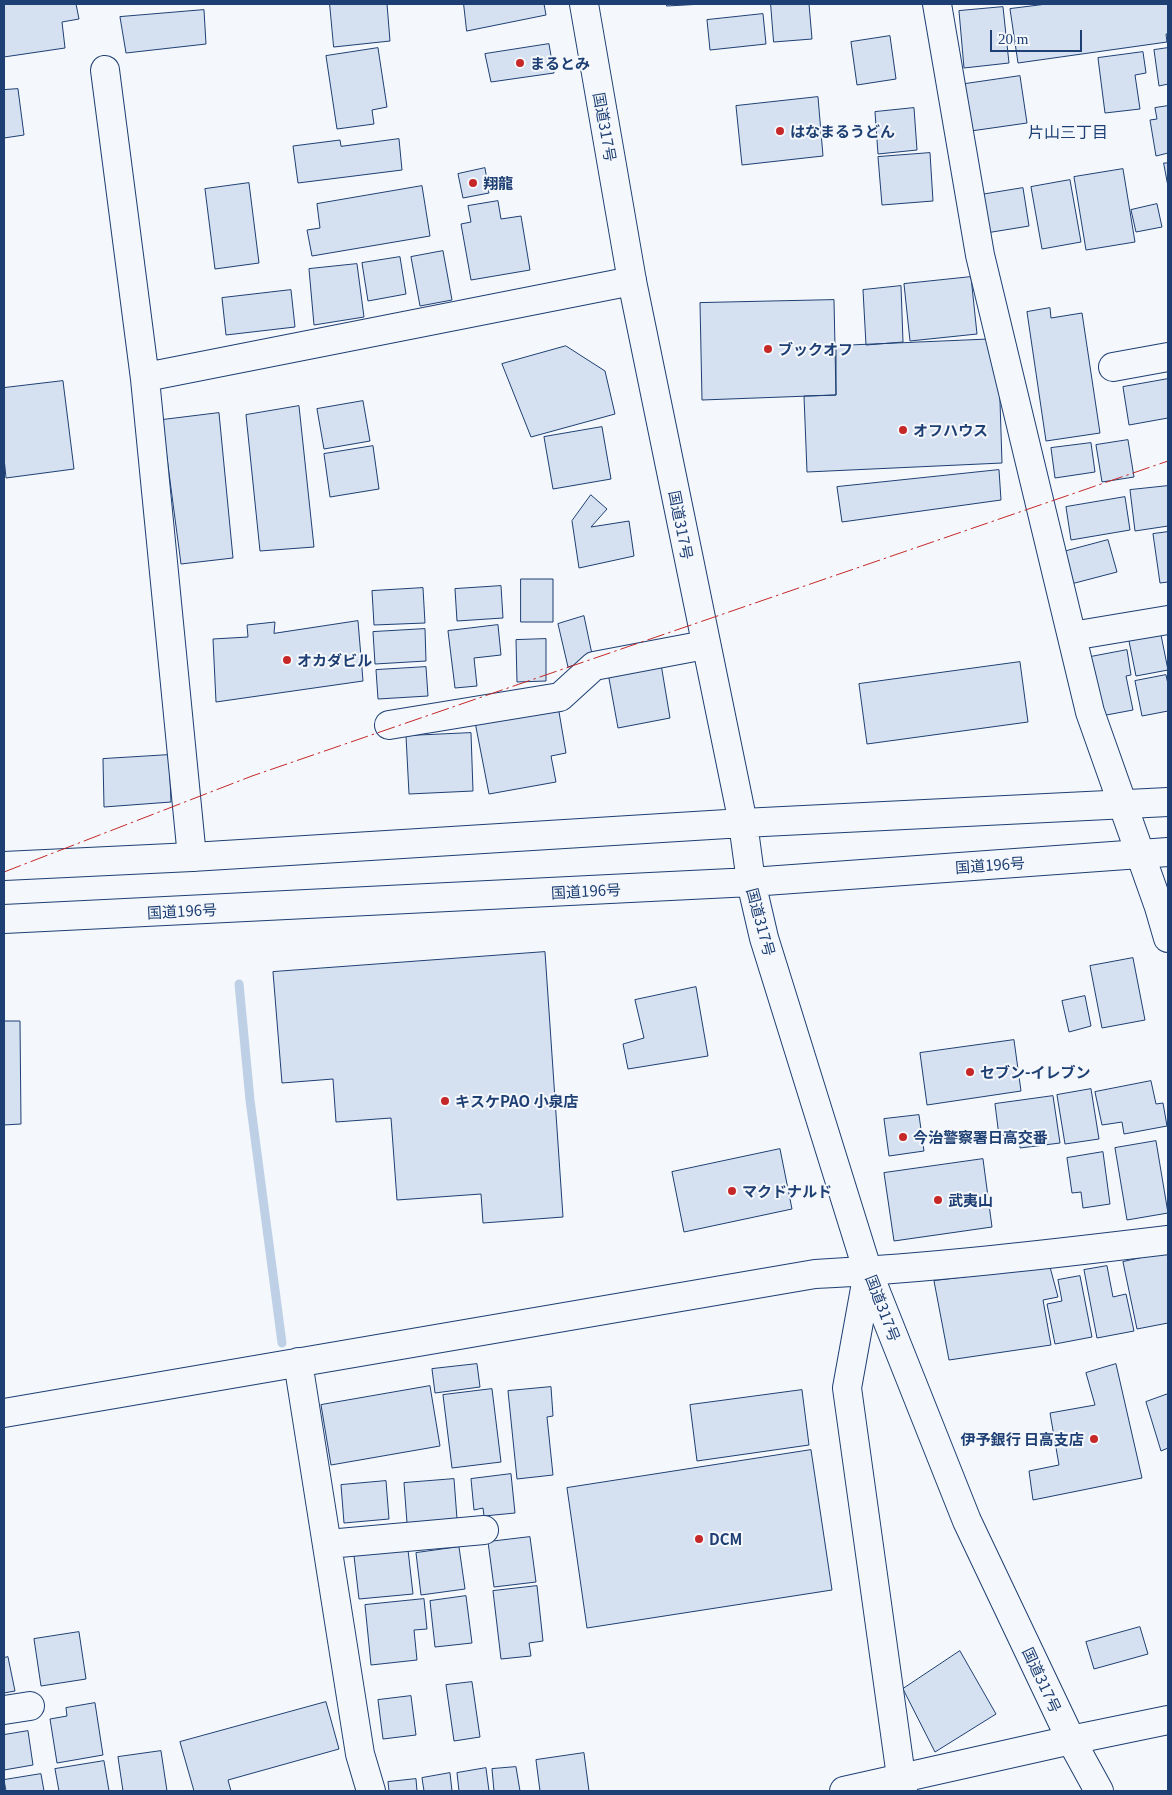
<!DOCTYPE html>
<html>
<head>
<meta charset="utf-8">
<style>
	body { margin:0 }
	#map { position:relative; width:1172px; height:1795px; overflow:hidden; background:#f4f7fb; font-family:Georgia,serif }
	canvas { display:block }
	.frame { position:absolute; inset:0; border:5px solid #1d3f73; pointer-events:none }
	.scale { position:absolute; left:990px; top:30px; width:92px; height:22px; box-sizing:border-box; border:2px solid #1d3f73; border-top:0; padding-left:6px; font-size:15px; line-height:18px; white-space:nowrap; color:#1d3f73; -webkit-text-stroke:4px #f4f7fb; paint-order:stroke }
</style>
</head>
<body>
<div id="map">
<canvas width="1172" height="1795"></canvas>
<div class="frame"></div>
<div class="scale">20 m</div>
</div>
<script>
const context = document.querySelector('canvas').getContext('2d');
context.lineJoin = 'round';
function stroke(path, color, width, dash) {
  context.strokeStyle = color;
  context.lineWidth = width;
  context.lineCap = dash ? 'butt' : 'round';
  context.setLineDash(dash || []);
  context.stroke(path);
}
function fill(path, color) {
  context.fillStyle = color;
  context.fill(path, 'evenodd');
}
function write(font, color, halo, rows, align = 'center') {
  context.font = font + ' Georgia,"Noto Sans JP",serif';
  context.lineWidth = 4;
  context.setLineDash([]);
  context.textBaseline = 'middle';
  context.strokeStyle = halo;
  context.fillStyle = color;
  for (const [text, x, y, turn = 0] of rows) {
    context.save();
    context.translate(x, y);
    context.rotate((+turn || 0) * Math.PI / 180);
    context.textAlign = isNaN(turn) ? turn : align;
    if (halo) context.strokeText(text, 0, 0);
    context.fillText(text, 0, 0);
    context.restore();
  }
}
stroke(new Path2D(`
	M 239,984 L 250,1100 L 282,1343`), '#bed0e5', 9);
const building = new Path2D(`
	M 4,4 L 76,4 L 79,19 L 62,22 L 65,48 L 4,57 Z
	M 330,4 L 387,4 L 390,41 L 334,47 Z
	M 464,4 L 544,4 L 546,15 L 467,31 Z
	M 667,4 L 703,4 L 667,6 Z
	M 771,4 L 809,4 L 812,39 L 774,42 Z
	M 1047,4 L 1168,4 L 1168,34 L 1166,34 L 1167,42 L 1018,63 L 1010,9 Z
	M 1003,7 L 1009,63 L 964,68 L 959,11 Z
	M 204,10 L 206,44 L 126,53 L 120,17 Z
	M 763,14 L 766,44 L 710,50 L 707,20 Z
	M 890,36 L 896,79 L 857,85 L 851,42 Z
	M 549,44 L 554,73 L 491,82 L 485,54 Z
	M 378,48 L 387,107 L 372,110 L 374,124 L 337,129 L 326,56 Z
	M 1168,48 L 1168,84 L 1159,86 L 1154,50 Z
	M 1143,52 L 1146,73 L 1135,75 L 1140,109 L 1105,113 L 1098,58 Z
	M 1020,76 L 1027,123 L 971,131 L 965,84 Z
	M 18,89 L 24,135 L 4,138 L 4,90 Z
	M 818,97 L 823,156 L 742,165 L 736,106 Z
	M 1168,106 L 1168,153 L 1156,156 L 1150,120 L 1157,119 L 1155,108 Z
	M 914,108 L 917,150 L 878,154 L 875,112 Z
	M 399,139 L 402,170 L 298,183 L 293,146 L 340,140 L 341,146 Z
	M 930,153 L 933,201 L 882,205 L 878,157 Z
	M 1164,163 L 1168,163 L 1168,186 Z
	M 485,168 L 489,193 L 463,198 L 458,174 Z
	M 1123,169 L 1135,242 L 1086,250 L 1074,177 Z
	M 1070,180 L 1081,242 L 1042,249 L 1031,187 Z
	M 249,183 L 259,263 L 215,269 L 205,189 Z
	M 422,186 L 430,236 L 312,256 L 307,230 L 320,228 L 317,204 Z
	M 1023,188 L 1029,226 L 980,234 L 974,196 Z
	M 498,201 L 501,219 L 521,216 L 530,270 L 471,280 L 461,224 L 471,222 L 468,206 Z
	M 1157,204 L 1162,227 L 1136,232 L 1131,210 Z
	M 443,251 L 452,300 L 420,306 L 411,257 Z
	M 400,257 L 406,294 L 368,301 L 362,263 Z
	M 357,264 L 364,317 L 314,325 L 309,269 Z
	M 971,277 L 977,334 L 910,341 L 904,284 Z
	M 901,286 L 903,342 L 866,345 L 863,290 Z
	M 291,290 L 295,327 L 226,335 L 222,298 Z
	M 834,300 L 836,395 L 702,400 L 700,303 Z
	M 1050,308 L 1051,318 L 1082,313 L 1100,433 L 1046,441 L 1027,312 Z
	M 998,339 L 1002,463 L 807,472 L 804,396 L 836,395 L 836,346 Z
	M 566,346 L 605,371 L 615,414 L 531,437 L 502,364 Z
	M 1168,379 L 1168,418 L 1129,425 L 1123,387 Z
	M 63,381 L 74,469 L 6,478 L 4,458 L 4,388 Z
	M 363,401 L 370,441 L 324,449 L 317,409 Z
	M 299,406 L 314,547 L 260,551 L 246,415 Z
	M 219,413 L 233,558 L 181,564 L 162,420 Z
	M 602,427 L 611,479 L 553,489 L 544,437 Z
	M 1128,440 L 1134,477 L 1102,482 L 1096,445 Z
	M 1091,443 L 1095,472 L 1055,478 L 1051,448 Z
	M 373,446 L 379,489 L 330,497 L 324,454 Z
	M 999,470 L 1001,500 L 842,522 L 837,487 Z
	M 1168,486 L 1168,526 L 1135,531 L 1130,490 Z
	M 591,495 L 607,509 L 591,527 L 629,521 L 634,556 L 579,568 L 572,521 Z
	M 1125,497 L 1130,530 L 1071,540 L 1066,507 Z
	M 1168,532 L 1168,582 L 1160,583 L 1153,534 Z
	M 1108,540 L 1117,572 L 1071,584 L 1063,552 Z
	M 521,579 L 553,579 L 553,622 L 521,622 Z
	M 501,586 L 503,618 L 457,621 L 455,589 Z
	M 423,588 L 425,623 L 374,625 L 372,591 Z
	M 584,616 L 593,659 L 568,667 L 558,624 Z
	M 358,621 L 363,681 L 216,702 L 213,639 L 248,637 L 247,625 L 275,622 L 274,633 Z
	M 498,625 L 501,655 L 474,658 L 477,686 L 455,688 L 448,631 Z
	M 425,629 L 426,661 L 375,664 L 373,632 Z
	M 1161,635 L 1168,670 L 1136,676 L 1129,641 Z
	M 546,639 L 546,681 L 517,682 L 516,640 Z
	M 1127,650 L 1131,675 L 1126,676 L 1133,710 L 1101,716 L 1085,658 Z
	M 1020,662 L 1028,722 L 867,744 L 859,684 Z
	M 661,664 L 670,718 L 618,728 L 608,673 Z
	M 426,667 L 428,696 L 378,699 L 376,670 Z
	M 1166,675 L 1168,684 L 1168,711 L 1142,716 L 1135,681 Z
	M 558,706 L 566,753 L 551,756 L 556,782 L 489,794 L 475,722 Z
	M 471,733 L 473,791 L 409,794 L 406,736 Z
	M 169,755 L 171,802 L 104,807 L 103,759 Z
	M 545,952 L 563,1217 L 483,1223 L 481,1194 L 397,1200 L 391,1118 L 336,1122 L 333,1079 L 282,1083 L 273,972 Z
	M 1133,958 L 1145,1020 L 1102,1028 L 1090,966 Z
	M 696,987 L 708,1056 L 628,1069 L 623,1044 L 644,1038 L 635,1000 Z
	M 1085,996 L 1091,1026 L 1069,1032 L 1062,1001 Z
	M 4,1021 L 20,1021 L 21,1124 L 4,1125 Z
	M 1014,1040 L 1021,1091 L 927,1105 L 920,1053 Z
	M 1151,1081 L 1156,1104 L 1163,1103 L 1167,1126 L 1124,1134 L 1122,1122 L 1102,1125 L 1095,1092 Z
	M 1091,1089 L 1099,1139 L 1065,1144 L 1057,1095 Z
	M 1053,1096 L 1060,1143 L 1020,1148 L 1018,1133 L 999,1136 L 995,1104 Z
	M 919,1115 L 924,1151 L 889,1156 L 884,1119 Z
	M 1156,1141 L 1168,1213 L 1127,1220 L 1115,1148 Z
	M 780,1149 L 792,1209 L 684,1232 L 672,1172 Z
	M 1103,1152 L 1110,1204 L 1083,1208 L 1081,1192 L 1072,1193 L 1067,1158 Z
	M 983,1159 L 992,1227 L 894,1241 L 884,1173 Z
	M 1168,1252 L 1168,1323 L 1137,1329 L 1123,1262 Z
	M 1107,1266 L 1113,1297 L 1126,1294 L 1134,1331 L 1097,1338 L 1084,1270 Z
	M 1050,1267 L 1058,1297 L 1043,1300 L 1051,1345 L 949,1360 L 934,1281 Z
	M 1080,1276 L 1092,1337 L 1055,1344 L 1047,1304 L 1062,1301 L 1058,1280 Z
	M 477,1364 L 480,1387 L 435,1393 L 432,1369 Z
	M 1116,1364 L 1142,1478 L 1033,1500 L 1029,1471 L 1059,1465 L 1050,1413 L 1095,1405 L 1086,1373 Z
	M 430,1386 L 440,1446 L 331,1465 L 321,1405 Z
	M 551,1387 L 553,1416 L 547,1417 L 553,1475 L 517,1479 L 508,1391 Z
	M 492,1389 L 501,1462 L 452,1468 L 443,1395 Z
	M 802,1390 L 809,1445 L 697,1461 L 690,1405 Z
	M 1168,1394 L 1168,1448 L 1161,1451 L 1146,1402 Z
	M 811,1450 L 832,1590 L 587,1628 L 567,1488 Z
	M 511,1474 L 515,1513 L 484,1516 L 483,1508 L 474,1510 L 471,1479 Z
	M 454,1479 L 457,1519 L 407,1523 L 404,1483 Z
	M 386,1481 L 389,1519 L 344,1523 L 341,1485 Z
	M 530,1537 L 536,1582 L 494,1587 L 488,1542 Z
	M 459,1547 L 465,1589 L 421,1595 L 416,1553 Z
	M 408,1550 L 413,1594 L 359,1599 L 354,1556 Z
	M 537,1586 L 543,1641 L 529,1643 L 531,1656 L 501,1659 L 493,1591 Z
	M 466,1596 L 472,1643 L 435,1647 L 430,1601 Z
	M 424,1599 L 427,1629 L 414,1630 L 417,1660 L 371,1665 L 365,1605 Z
	M 1140,1627 L 1148,1654 L 1094,1669 L 1086,1642 Z
	M 79,1632 L 86,1679 L 41,1686 L 34,1639 Z
	M 960,1651 L 996,1714 L 935,1752 L 903,1689 Z
	M 8,1657 L 15,1691 L 4,1693 L 4,1658 Z
	M 472,1682 L 480,1737 L 454,1741 L 446,1685 Z
	M 411,1696 L 416,1735 L 383,1739 L 378,1700 Z
	M 326,1702 L 339,1749 L 228,1780 L 231,1791 L 194,1791 L 180,1742 Z
	M 95,1703 L 103,1755 L 57,1763 L 50,1719 L 67,1716 L 66,1708 Z
	M 28,1731 L 33,1765 L 4,1770 L 4,1735 Z
	M 161,1751 L 167,1791 L 123,1791 L 118,1757 Z
	M 584,1753 L 589,1791 L 540,1791 L 536,1760 Z
	M 104,1761 L 109,1791 L 59,1791 L 55,1769 Z
	M 516,1767 L 520,1791 L 494,1791 L 492,1769 Z
	M 486,1768 L 489,1791 L 459,1791 L 457,1773 Z
	M 450,1773 L 452,1791 L 424,1791 L 422,1778 Z
	M 41,1774 L 44,1791 L 6,1791 L 4,1780 Z
	M 416,1779 L 417,1791 L 389,1791 L 388,1782 Z`);
fill(building, '#d5e0f0');
stroke(building, '#1d3f73', 1);
const minor = new Path2D(`
	M 937,4 L 980,255 L 1090,712 L 1159,907 L 1168,938
	M 105,70 L 145,379 L 156,375 L 632,281
	M 1113,367 L 1168,357
	M 145,379 L 192,857
	M 1072,636 L 1168,620
	M 389,725 L 560,697 L 594,666 L 705,645
	M 868,1272 L 847,1388 L 903,1791
	M 298,1362 L 360,1754 L 371,1791
	M 4,1413 L 815,1274 C 933,1268 1051,1254 1168,1240
	M 328,1544 L 484,1530
	M 4,1710 L 30,1706
	M 844,1791 L 1071,1740 L 1168,1720`);
const trunk = new Path2D(`
	M 584,4 L 632,281 L 743,823 L 751,882 L 764,938 L 868,1272 L 967,1521 L 1071,1740 L 1099,1791
	M 4,866 L 192,857 L 743,823 L 1168,802
	M 4,919 L 751,882 L 1168,852`);
stroke(minor, '#1d3f73', 30);
stroke(trunk, '#1d3f73', 30);
stroke(minor, '#f4f7fb', 28);
stroke(trunk, '#f4f7fb', 28);
stroke(new Path2D(`
	M 4,872 L 252,776 L 1168,461`), '#c62828', 1, [18, 4, 2.5, 4]);
for (const [x, y, r, color] of [
	[520,63,5,"#c62828"],
	[780,131,5,"#c62828"],
	[473,183,5,"#c62828"],
	[768,349,5,"#c62828"],
	[903,430,5,"#c62828"],
	[287,660,5,"#c62828"],
	[970,1072,5,"#c62828"],
	[445,1101,5,"#c62828"],
	[903,1137,5,"#c62828"],
	[732,1191,5,"#c62828"],
	[938,1200,5,"#c62828"],
	[1094,1439,5,"#c62828"],
	[699,1539,5,"#c62828"]
]) {
  const dot = new Path2D();
  dot.arc(x, y, r, 0, 2 * Math.PI);
  context.fillStyle = color;
  context.fill(dot);
  stroke(dot, '#f4f7fb', 2);
}
write('bold 15px', '#1d3f73', '#f4f7fb', [
	["まるとみ",530,63],
	["はなまるうどん",790,131],
	["翔龍",483,183],
	["ブックオフ",778,349],
	["オフハウス",913,430],
	["オカダビル",297,660],
	["セブン-イレブン",980,1072],
	["キスケPAO 小泉店",455,1101],
	["今治警察署日高交番",913,1137],
	["マクドナルド",742,1191],
	["武夷山",948,1200],
	["伊予銀行 日高支店",1084,1439,"right"],
	["DCM",709,1539]
], 'left');
write('15px', '#1d3f73', '#f4f7fb', [
	["国道317号",605,127,80],
	["国道317号",681,525,79],
	["国道196号",990,865,-4],
	["国道196号",586,891,-3],
	["国道196号",182,911,-3],
	["国道317号",761,922,75],
	["国道317号",883,1308,69],
	["国道317号",1042,1680,65]
]);
write('16px', '#1d3f73', '#f4f7fb', [
	["片山三丁目",1068,132]
]);
</script>
</body>
</html>
